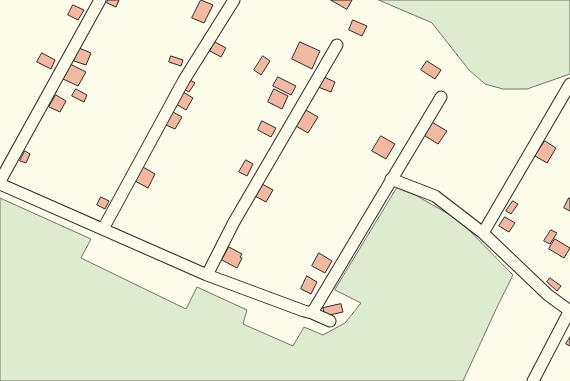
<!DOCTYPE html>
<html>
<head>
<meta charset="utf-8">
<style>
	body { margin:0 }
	canvas { display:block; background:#fdfbea }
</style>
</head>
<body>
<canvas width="570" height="381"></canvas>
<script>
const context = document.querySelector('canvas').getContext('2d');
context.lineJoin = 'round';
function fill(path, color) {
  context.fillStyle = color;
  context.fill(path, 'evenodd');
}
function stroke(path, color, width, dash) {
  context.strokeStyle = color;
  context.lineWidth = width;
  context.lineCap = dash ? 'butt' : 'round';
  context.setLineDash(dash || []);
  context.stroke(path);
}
const green = new Path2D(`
	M 379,0 L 570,0 L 570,74 L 527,89 L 503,89 L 485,84 L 469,70 L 432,23 Z
	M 397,188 L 417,196 L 459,220 L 513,275 L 498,305 L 463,381 L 0,381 L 0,198 L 91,239 L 81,258 L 186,309 L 197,287 L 247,310 L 243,324 L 293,346 L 304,327 L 323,335 L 345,323 L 361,303 L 335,290 Z`);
fill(green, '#deebd1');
stroke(green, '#74746e', 1);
const building = new Path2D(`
	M 108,0 L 119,0 L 116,7 L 107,3 Z
	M 201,0 L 213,5 L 204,23 L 192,18 Z
	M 331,0 L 352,0 L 347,9 Z
	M 73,5 L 84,10 L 78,20 L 68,15 Z
	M 353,20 L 367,26 L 362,36 L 349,30 Z
	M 215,42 L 226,48 L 221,57 L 210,51 Z
	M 300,42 L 320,51 L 312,69 L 292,59 Z
	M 79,48 L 91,53 L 86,65 L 74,61 Z
	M 42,53 L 55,60 L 51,69 L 37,62 Z
	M 171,56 L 183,60 L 181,66 L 169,62 Z
	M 263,56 L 270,61 L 261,75 L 254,70 Z
	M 427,61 L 441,70 L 435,79 L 421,70 Z
	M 70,64 L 86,72 L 78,86 L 63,79 Z
	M 322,76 L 335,82 L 331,92 L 318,87 Z
	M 278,77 L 296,86 L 291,95 L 273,86 Z
	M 190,80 L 195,83 L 189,92 L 184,89 Z
	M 76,89 L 87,95 L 84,102 L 72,96 Z
	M 274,89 L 288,96 L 282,109 L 268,102 Z
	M 183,92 L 193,98 L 186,110 L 176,104 Z
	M 56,95 L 66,101 L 60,112 L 49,107 Z
	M 306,110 L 318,117 L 308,133 L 296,126 Z
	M 173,112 L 182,117 L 175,129 L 166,125 Z
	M 262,121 L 276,128 L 271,137 L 258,130 Z
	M 430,121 L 447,131 L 438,144 L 422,134 Z
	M 381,136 L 395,144 L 386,159 L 372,151 Z
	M 545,141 L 556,148 L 547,163 L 535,156 Z
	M 25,151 L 30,154 L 26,163 L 20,161 Z
	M 246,160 L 253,164 L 247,176 L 239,172 Z
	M 143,167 L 155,174 L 148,188 L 135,181 Z
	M 262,184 L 273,190 L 266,202 L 255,196 Z
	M 101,197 L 109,201 L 105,209 L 97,205 Z
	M 569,198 L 570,199 L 570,211 L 564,208 Z
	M 513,201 L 518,204 L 511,214 L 506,211 Z
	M 505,217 L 515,223 L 509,232 L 499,226 Z
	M 551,230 L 557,233 L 550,244 L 544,241 Z
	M 555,239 L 570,248 L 564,258 L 549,249 Z
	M 229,247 L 242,254 L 240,257 L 242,258 L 237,268 L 222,260 Z
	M 319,253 L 332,261 L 325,273 L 312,266 Z
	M 307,276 L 317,282 L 311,294 L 301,289 Z
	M 550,278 L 561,286 L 557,291 L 547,282 Z
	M 341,304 L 343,312 L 325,316 L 323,308 Z
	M 570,337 L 570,346 L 566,344 Z`);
fill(building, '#f2b8a0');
stroke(building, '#2b2b2b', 1);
const minor = new Path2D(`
	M 391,179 L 435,196 L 483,233 L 548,295 L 570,311
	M 0,181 L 100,0
	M 0,184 L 207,275 L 304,311 L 312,313 L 330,321
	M 103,229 L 184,80 L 234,0
	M 483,233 L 570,84
	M 207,275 L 234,222 L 337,45
	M 312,313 L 441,97
	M 533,381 L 570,310`);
stroke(minor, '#2b2b2b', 13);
stroke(minor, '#fdfbea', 11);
</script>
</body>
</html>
